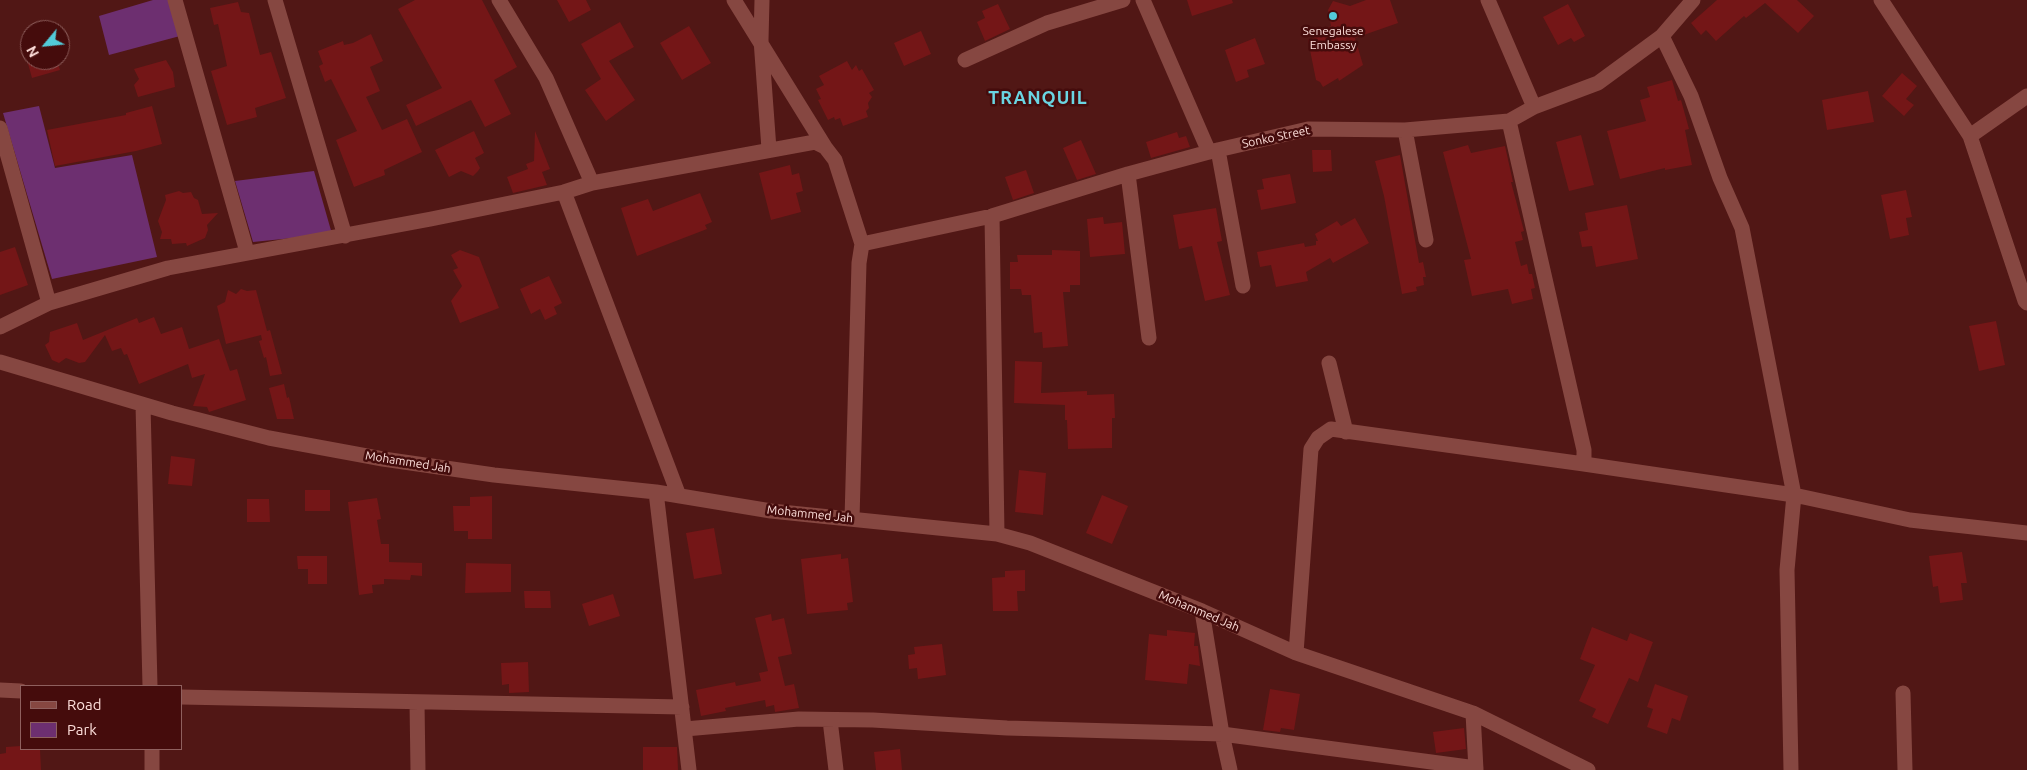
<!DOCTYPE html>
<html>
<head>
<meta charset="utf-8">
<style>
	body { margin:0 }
	#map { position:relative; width:2027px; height:770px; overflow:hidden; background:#511715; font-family:Ubuntu,sans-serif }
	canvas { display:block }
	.legend { position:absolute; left:20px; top:685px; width:162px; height:65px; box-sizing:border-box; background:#450c0c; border:1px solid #8f605e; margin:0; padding:6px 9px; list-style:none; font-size:15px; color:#fddeda }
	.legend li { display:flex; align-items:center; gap:10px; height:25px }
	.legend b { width:25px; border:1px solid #8f605e }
	.north { position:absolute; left:20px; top:20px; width:50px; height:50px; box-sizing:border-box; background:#450c0c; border:1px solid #8f605e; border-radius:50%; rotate:242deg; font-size:14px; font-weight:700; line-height:20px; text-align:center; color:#fddeda }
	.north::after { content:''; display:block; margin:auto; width:18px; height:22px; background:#52cbd9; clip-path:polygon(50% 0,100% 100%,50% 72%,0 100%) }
</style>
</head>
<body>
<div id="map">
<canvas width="2027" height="770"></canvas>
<ul class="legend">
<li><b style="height:6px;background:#864741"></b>Road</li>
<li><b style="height:14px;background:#6d2f70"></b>Park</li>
</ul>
<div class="north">N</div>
</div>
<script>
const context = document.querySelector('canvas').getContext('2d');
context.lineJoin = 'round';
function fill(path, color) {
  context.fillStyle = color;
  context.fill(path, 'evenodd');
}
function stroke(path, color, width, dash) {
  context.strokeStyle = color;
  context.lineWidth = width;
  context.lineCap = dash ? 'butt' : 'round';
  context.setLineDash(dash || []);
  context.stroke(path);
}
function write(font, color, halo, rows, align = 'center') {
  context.font = font + ' Ubuntu,sans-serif';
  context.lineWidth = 5;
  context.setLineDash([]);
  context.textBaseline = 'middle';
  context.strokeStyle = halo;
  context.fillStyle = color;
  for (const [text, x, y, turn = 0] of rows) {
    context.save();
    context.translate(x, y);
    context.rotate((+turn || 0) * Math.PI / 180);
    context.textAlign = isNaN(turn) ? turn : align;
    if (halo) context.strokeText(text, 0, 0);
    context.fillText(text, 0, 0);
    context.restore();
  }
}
fill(new Path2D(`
	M 153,0 L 170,0 L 180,36 L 109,55 L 99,16 Z
	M 39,106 L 55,168 L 132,155 L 157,257 L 52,279 L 3,113 Z
	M 314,171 L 332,234 L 253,242 L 235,181 Z`), '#6d2f70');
fill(new Path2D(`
	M 415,0 L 482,0 L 517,67 L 494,80 L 511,114 L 485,127 L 471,100 L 416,126 L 406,105 L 442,88 L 398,9 Z
	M 557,0 L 586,0 L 591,10 L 569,22 Z
	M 1187,0 L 1232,0 L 1233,3 L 1192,16 Z
	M 1366,0 L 1390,0 L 1398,23 L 1355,38 L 1363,65 L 1339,81 L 1338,78 L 1323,87 L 1320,82 L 1316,80 L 1308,40 L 1319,36 L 1320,32 L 1331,26 L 1328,10 L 1333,1 L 1350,6 Z
	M 1717,0 L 1797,0 L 1814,16 L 1798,33 L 1765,3 L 1746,18 L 1744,16 L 1716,41 L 1706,30 L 1701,35 L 1691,23 Z
	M 238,2 L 241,12 L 249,13 L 260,55 L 271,52 L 286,98 L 255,108 L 257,117 L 227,125 L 211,71 L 227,66 L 218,24 L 214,25 L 210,8 Z
	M 998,4 L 1010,29 L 985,41 L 977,22 L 985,18 L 982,11 Z
	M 1568,4 L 1585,36 L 1574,42 L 1571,38 L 1558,45 L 1543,17 Z
	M 620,22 L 634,47 L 609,61 L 635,100 L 606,121 L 585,90 L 601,79 L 581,44 Z
	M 689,26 L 711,63 L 682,80 L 660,43 Z
	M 921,31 L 931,54 L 904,66 L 894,43 Z
	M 371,34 L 383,61 L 370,67 L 380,91 L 366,97 L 382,130 L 407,119 L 422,152 L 384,170 L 385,175 L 354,187 L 336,140 L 357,131 L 331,79 L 325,82 L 319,66 L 323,64 L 318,51 L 343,41 L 344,45 L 353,43 Z
	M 1255,38 L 1265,64 L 1247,70 L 1249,77 L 1236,82 L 1225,50 Z
	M 27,60 L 57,60 L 60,70 L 32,78 Z
	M 166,60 L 173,72 L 175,87 L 138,97 L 134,85 L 139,79 L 134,69 Z
	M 847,61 L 852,70 L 856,65 L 859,71 L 862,69 L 874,90 L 869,93 L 872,97 L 868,103 L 869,108 L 866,111 L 868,117 L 843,126 L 840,118 L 835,120 L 834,117 L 828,120 L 818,100 L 821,99 L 816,89 L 824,85 L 819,76 Z
	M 1902,73 L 1917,86 L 1906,99 L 1914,105 L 1904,116 L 1882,96 Z
	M 1672,80 L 1678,101 L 1681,100 L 1689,129 L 1685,130 L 1692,165 L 1665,170 L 1665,168 L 1620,179 L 1607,131 L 1646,121 L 1640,100 L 1650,97 L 1647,87 Z
	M 1868,91 L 1874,122 L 1827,130 L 1822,100 Z
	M 152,106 L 162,144 L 136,151 L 55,166 L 47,130 L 126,115 L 126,113 Z
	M 474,131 L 484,153 L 475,158 L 480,168 L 478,171 L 473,176 L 461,171 L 449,177 L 435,150 Z
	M 535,131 L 550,169 L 542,172 L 547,185 L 513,193 L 507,177 L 528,169 L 526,164 L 534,161 Z
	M 1177,132 L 1179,138 L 1186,136 L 1190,147 L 1151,158 L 1146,142 Z
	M 1581,135 L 1594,185 L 1569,191 L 1556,142 Z
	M 1081,140 L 1096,174 L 1077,180 L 1063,148 Z
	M 1468,145 L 1471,153 L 1505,146 L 1513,182 L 1511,182 L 1524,231 L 1521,232 L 1523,240 L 1515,242 L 1521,266 L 1527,264 L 1529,274 L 1532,274 L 1535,288 L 1531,289 L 1533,299 L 1512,304 L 1508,289 L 1472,296 L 1464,260 L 1471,259 L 1443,152 Z
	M 1312,150 L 1331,150 L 1332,171 L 1313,172 Z
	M 1400,155 L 1419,263 L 1423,262 L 1426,277 L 1423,277 L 1424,285 L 1416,287 L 1417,291 L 1402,294 L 1384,196 L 1375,161 Z
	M 790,165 L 792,175 L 799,173 L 803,191 L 796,193 L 801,212 L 771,220 L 759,173 Z
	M 1026,170 L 1034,193 L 1013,200 L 1005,177 Z
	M 1290,174 L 1296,203 L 1261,210 L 1257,190 L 1264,189 L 1262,179 Z
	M 1906,190 L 1912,217 L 1906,218 L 1909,235 L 1890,239 L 1881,195 Z
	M 179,191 L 183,193 L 191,192 L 194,198 L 198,200 L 202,214 L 218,213 L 207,225 L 208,230 L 205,238 L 187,246 L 186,243 L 172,244 L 171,239 L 160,239 L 162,232 L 158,221 L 166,200 L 165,195 Z
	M 700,193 L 712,222 L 705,225 L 707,229 L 637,256 L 621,208 L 648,199 L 653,211 Z
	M 1627,205 L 1638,259 L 1596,267 L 1592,246 L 1582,247 L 1579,232 L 1588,230 L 1585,213 Z
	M 1216,208 L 1222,241 L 1217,242 L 1230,295 L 1205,301 L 1192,246 L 1179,249 L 1173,215 Z
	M 1103,217 L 1104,224 L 1122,222 L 1125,254 L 1090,257 L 1087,219 Z
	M 1355,218 L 1369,243 L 1333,263 L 1330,258 L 1306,272 L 1308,281 L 1276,287 L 1271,265 L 1260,267 L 1257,252 L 1304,243 L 1305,247 L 1316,245 L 1316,241 L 1318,241 L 1315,234 L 1337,221 L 1341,226 Z
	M 15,247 L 28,285 L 0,295 L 0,252 Z
	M 460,250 L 479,257 L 499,308 L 460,323 L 451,301 L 462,286 L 453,270 L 458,268 L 451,255 Z
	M 1052,250 L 1080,251 L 1080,285 L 1070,285 L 1070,292 L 1063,292 L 1068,346 L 1043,348 L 1042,332 L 1034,333 L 1031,295 L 1022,295 L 1021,289 L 1010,289 L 1010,262 L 1018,262 L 1017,255 L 1052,255 Z
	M 549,276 L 562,303 L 554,307 L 557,314 L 545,320 L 540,309 L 531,314 L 520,289 Z
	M 241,289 L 247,291 L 256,290 L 267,331 L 270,330 L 282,374 L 270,376 L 266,357 L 264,358 L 259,341 L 262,340 L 261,335 L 226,344 L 217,306 L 225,302 L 228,290 L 236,294 Z
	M 154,317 L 161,334 L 182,327 L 189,349 L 219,339 L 230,371 L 237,369 L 246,400 L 209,412 L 207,407 L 193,406 L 205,374 L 192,378 L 188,364 L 139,384 L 127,354 L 124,355 L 121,348 L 112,351 L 105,335 L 85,362 L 79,363 L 66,358 L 59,363 L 52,360 L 45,345 L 49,342 L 50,332 L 77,323 L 83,340 L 137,318 L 139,323 Z
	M 1996,321 L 2005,365 L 1979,371 L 1969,326 Z
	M 1015,361 L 1042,362 L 1041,393 L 1087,391 L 1087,395 L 1114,394 L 1115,418 L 1112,418 L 1112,448 L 1068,449 L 1067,420 L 1065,420 L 1065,405 L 1014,403 Z
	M 284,384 L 287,398 L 289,397 L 294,419 L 277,419 L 269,388 Z
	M 171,456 L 195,459 L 192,486 L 168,484 Z
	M 1019,470 L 1046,473 L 1043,515 L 1015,512 Z
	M 305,490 L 330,490 L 330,511 L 305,511 Z
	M 1102,495 L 1128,506 L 1112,544 L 1086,533 Z
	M 492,496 L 492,539 L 468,539 L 468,531 L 454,531 L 453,506 L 470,506 L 470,497 Z
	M 377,498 L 381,519 L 377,520 L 381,544 L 389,544 L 389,562 L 422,563 L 422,576 L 411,575 L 410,580 L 384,579 L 384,584 L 372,585 L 373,593 L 359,595 L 348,502 Z
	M 247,499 L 269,499 L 270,522 L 247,522 Z
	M 714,528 L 722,574 L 694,579 L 686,533 Z
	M 1962,552 L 1967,583 L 1961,583 L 1963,600 L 1940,603 L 1938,586 L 1933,587 L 1929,556 Z
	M 841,554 L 841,559 L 848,558 L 853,602 L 847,603 L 848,610 L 807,614 L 801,559 Z
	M 297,556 L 327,556 L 327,584 L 308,584 L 308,569 L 298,569 Z
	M 466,563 L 511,564 L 511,592 L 465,593 Z
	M 1025,570 L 1025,591 L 1017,591 L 1018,611 L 993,611 L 992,578 L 1005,577 L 1005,571 Z
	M 524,591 L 550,591 L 551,608 L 525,608 Z
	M 613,594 L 620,616 L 589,626 L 582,604 Z
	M 771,614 L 772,621 L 784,618 L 792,654 L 778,657 L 785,686 L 794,684 L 799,708 L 775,712 L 774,705 L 766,707 L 765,700 L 725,708 L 726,711 L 701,716 L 696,690 L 735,682 L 736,686 L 761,681 L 759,673 L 768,671 L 755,618 Z
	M 1592,627 L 1627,641 L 1630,633 L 1653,642 L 1638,682 L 1629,678 L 1608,724 L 1592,717 L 1596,709 L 1579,701 L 1595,665 L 1580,659 Z
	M 1167,630 L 1195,633 L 1194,646 L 1198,646 L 1200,666 L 1189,664 L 1187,684 L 1145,680 L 1149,634 L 1167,636 Z
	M 942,644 L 946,675 L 918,679 L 917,668 L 909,669 L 908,655 L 915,654 L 914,647 Z
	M 528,662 L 529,692 L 509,693 L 509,684 L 502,685 L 501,663 Z
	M 1655,684 L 1688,696 L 1680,721 L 1672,718 L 1667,734 L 1647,727 L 1653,709 L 1647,707 Z
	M 1270,689 L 1300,694 L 1294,730 L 1281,728 L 1280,732 L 1263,730 Z
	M 1464,728 L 1466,749 L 1436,753 L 1433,732 Z
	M 21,746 L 21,749 L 40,749 L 41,770 L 0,770 L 0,754 L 6,753 L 6,747 Z
	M 643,747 L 677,747 L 678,770 L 643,770 Z
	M 900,749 L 902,770 L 876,770 L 874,752 Z`), '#741617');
stroke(new Path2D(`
	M 175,0 L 247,252
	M 275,0 L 345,236
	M 499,0 L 546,78 L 592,183
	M 734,0 L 825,147
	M 762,0 L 761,40 L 769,149
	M 1143,0 L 1209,152
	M 1488,0 L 1534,107
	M 1881,0 L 1970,136 L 2025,301 L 2027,303
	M 1662,36 L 1691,96 L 1720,178 L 1742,228 L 1794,495 L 1787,570 L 1791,770
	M 965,60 L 1047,23 L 1123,0
	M 0,128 L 49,303
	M 1405,130 L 1426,240
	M 1970,136 L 2027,96
	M 1218,150 L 1243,286
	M 1128,174 L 1149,338
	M 564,192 L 679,496
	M 992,216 L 997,534
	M 862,244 L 992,216 L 1128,174 L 1209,152 L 1308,129 L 1405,130 L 1509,121 L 1534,107 L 1598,83 L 1662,36 L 1693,0
	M 0,327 L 49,303 L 168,268 L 431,219 L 564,192 L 592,183 L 815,142 L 825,147 L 835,160 L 862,244 L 859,263 L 852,519
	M 0,362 L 172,413 L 269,438 L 383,459 L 494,475 L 656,492 L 771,511 L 997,534 L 1030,543 L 1202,611 L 1296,653 L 1473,713 L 1588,770
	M 1329,363 L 1346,432
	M 143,405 L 150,686
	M 1584,464 L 1794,495 L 1910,520 L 2027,533
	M 656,492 L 689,770
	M 1202,611 L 1222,734 L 1230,770
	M 1296,653 L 1311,449 L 1318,438 L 1331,429 L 1584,464 L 1584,450 L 1509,121
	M 0,690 L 21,691
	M 1903,693 L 1905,770
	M 181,697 L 682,707
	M 417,702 L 418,770
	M 1473,713 L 1476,770
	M 830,720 L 836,770
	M 685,729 L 799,719 L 873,720 L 1007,728 L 1222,734 L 1476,768
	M 152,749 L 152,770`), '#864741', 15);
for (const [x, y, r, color] of [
	[1333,16,5,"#52cbd9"]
]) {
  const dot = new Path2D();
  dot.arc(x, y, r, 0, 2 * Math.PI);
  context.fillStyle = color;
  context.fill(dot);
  stroke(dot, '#450c0c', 2);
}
write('12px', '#fddeda', '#450c0c', [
	["Senegalese",1333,31],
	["Embassy",1333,45]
]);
write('12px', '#fddeda', '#450c0c', [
	["Sonko Street",1276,137,-12],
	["Mohammed Jah",408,462,9],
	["Mohammed Jah",810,514,6],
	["Mohammed Jah",1199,611,23]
]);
context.letterSpacing = '1px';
write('bold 18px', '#6ad5e2', '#450c0c', [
	["TRANQUIL",1038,98]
]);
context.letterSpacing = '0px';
</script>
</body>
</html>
